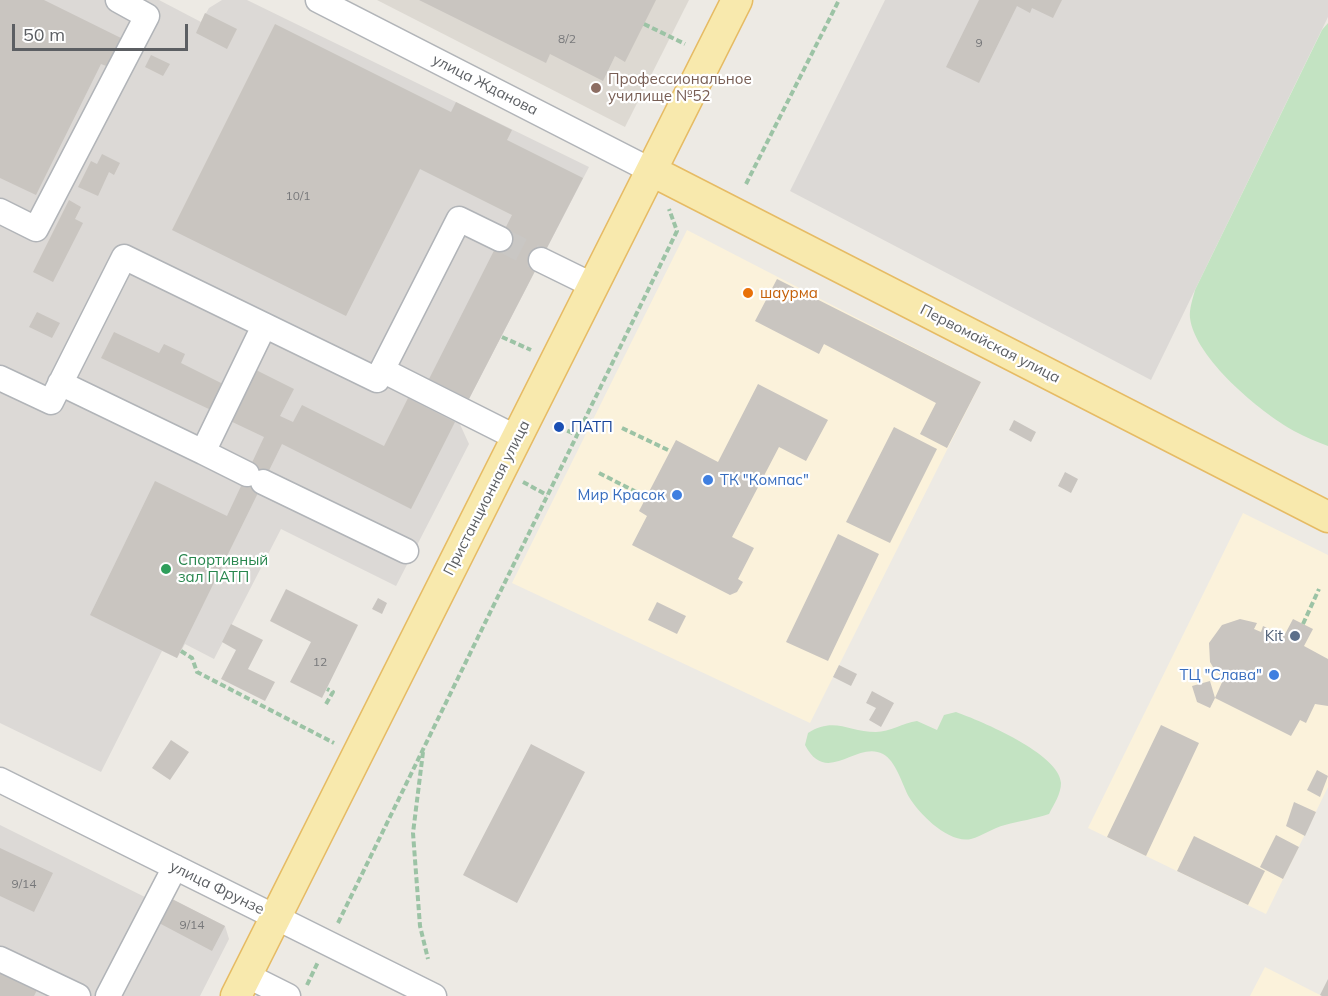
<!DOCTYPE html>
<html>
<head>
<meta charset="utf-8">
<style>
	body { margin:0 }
	#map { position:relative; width:1328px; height:996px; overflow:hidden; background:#edeae4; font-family:Mulish,sans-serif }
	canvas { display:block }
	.scale { position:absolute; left:12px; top:24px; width:176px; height:27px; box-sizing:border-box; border:3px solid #5c5f63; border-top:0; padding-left:8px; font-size:18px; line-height:21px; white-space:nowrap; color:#5c5f63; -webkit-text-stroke:4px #fff; paint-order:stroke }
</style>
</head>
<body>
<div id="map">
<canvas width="1328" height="996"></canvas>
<div class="scale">50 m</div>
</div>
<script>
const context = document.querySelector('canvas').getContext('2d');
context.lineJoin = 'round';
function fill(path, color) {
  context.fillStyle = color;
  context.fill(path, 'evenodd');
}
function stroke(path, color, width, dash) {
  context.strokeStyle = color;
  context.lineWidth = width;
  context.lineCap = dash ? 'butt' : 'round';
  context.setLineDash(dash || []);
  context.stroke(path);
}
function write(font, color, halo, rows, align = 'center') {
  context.font = font + ' Mulish,sans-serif';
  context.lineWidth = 4.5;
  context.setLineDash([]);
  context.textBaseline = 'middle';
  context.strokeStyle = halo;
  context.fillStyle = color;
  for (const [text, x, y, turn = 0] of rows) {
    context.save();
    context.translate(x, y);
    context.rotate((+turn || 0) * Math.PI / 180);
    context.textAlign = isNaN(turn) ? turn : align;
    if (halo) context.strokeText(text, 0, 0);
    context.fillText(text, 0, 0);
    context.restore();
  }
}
fill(new Path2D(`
	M 687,230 L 981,382 L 810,723 L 512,583 Z
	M 1243,513 L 1328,555 L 1328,787 L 1266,914 L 1088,828 Z
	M 1265,967 L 1322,996 L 1250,996 Z`), '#fbf2db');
fill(new Path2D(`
	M 0,0 L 159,0 L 201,22 L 209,8 L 222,0 L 247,0 L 589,167 L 458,420 L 469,444 L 396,586 L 281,529 L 214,659 L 185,644 L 177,658 L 162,651 L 101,772 L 0,723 Z
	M 885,0 L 1328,0 L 1328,17 L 1151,380 L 790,191 Z
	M 0,825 L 167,908 L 172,899 L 225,926 L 229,939 L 200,996 L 0,996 Z`), '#dcd9d6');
fill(new Path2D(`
	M 377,0 L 689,0 L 625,127 Z`), '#ddd9d2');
fill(new Path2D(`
	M 1328,23 L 1328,446 C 1317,442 1305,437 1294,431 C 1260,412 1195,358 1190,318 C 1189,309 1193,298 1195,290 L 1322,30 Z
	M 956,712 C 981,721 1060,754 1061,783 C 1061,794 1054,804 1049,814 C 1034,819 1020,821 1005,825 C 993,828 982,836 971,839 C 949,844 919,814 909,797 C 902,784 896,761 883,754 C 856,740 827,787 805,745 L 808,733 C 834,716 849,732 876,732 C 890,732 903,723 917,721 L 937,730 L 944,715 Z`), '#c3e3c2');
fill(new Path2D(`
	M 0,0 L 44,0 L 123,39 L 109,67 L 101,64 L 36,195 L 0,178 Z
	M 419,0 L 656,0 L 625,62 L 615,56 L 603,81 L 550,54 L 546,63 Z
	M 979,0 L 1062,0 L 1053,18 L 1032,8 L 1030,13 L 1017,6 L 979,83 L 946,67 Z
	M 205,13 L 237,29 L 227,49 L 196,33 Z
	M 275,24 L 451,112 L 456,102 L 512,130 L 507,140 L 583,178 L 469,399 L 429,379 L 512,215 L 420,169 L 346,316 L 172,230 Z
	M 151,55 L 170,64 L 163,76 L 145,67 Z
	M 102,154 L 120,163 L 114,175 L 109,172 L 98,196 L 78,187 L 91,161 L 97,164 Z
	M 69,200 L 81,207 L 75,219 L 83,223 L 53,282 L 33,272 Z
	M 777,279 L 981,382 L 947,448 L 920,434 L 936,403 L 824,344 L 819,354 L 755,321 Z
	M 37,312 L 60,323 L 52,338 L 29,327 Z
	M 114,332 L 159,353 L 164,344 L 185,354 L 181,363 L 225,385 L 213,411 L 101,358 Z
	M 252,368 L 294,389 L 280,416 L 293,422 L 302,405 L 384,446 L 408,398 L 455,422 L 411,509 L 282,444 L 177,658 L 90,615 L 155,481 L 227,516 L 264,437 L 226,419 Z
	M 758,384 L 828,420 L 806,461 L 779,447 L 732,537 L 754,548 L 738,579 L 743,582 L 737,592 L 730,595 L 632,545 L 647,516 L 639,511 L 676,440 L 718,462 Z
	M 1014,420 L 1036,432 L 1031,442 L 1009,430 Z
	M 894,427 L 937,449 L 890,543 L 846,522 Z
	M 1065,472 L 1078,479 L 1071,493 L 1058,486 Z
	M 838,534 L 879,554 L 828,661 L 786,642 Z
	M 286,589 L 358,625 L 322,698 L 290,682 L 311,642 L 270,621 Z
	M 378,598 L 387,603 L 382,614 L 372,609 Z
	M 657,602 L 686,616 L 677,634 L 648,620 Z
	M 1240,619 L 1257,623 L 1254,629 L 1261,632 L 1263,626 L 1284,636 L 1293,619 L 1313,629 L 1304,646 L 1328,659 L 1328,706 L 1315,704 L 1306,723 L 1300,720 L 1291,736 L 1215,698 L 1224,678 L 1216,672 L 1210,662 L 1209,643 L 1222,625 Z
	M 231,624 L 263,640 L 248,669 L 275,682 L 265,701 L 221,679 L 236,650 L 222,642 Z
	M 839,665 L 857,674 L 851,686 L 833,677 Z
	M 1210,681 L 1215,698 L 1210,708 L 1197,702 L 1192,686 Z
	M 872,691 L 894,703 L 881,727 L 869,720 L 876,708 L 866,703 Z
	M 1161,725 L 1199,743 L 1146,856 L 1107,837 Z
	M 171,740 L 189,752 L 170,780 L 152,768 Z
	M 531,744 L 585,772 L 517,903 L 463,875 Z
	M 1317,770 L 1328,776 L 1320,797 L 1307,790 Z
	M 1294,802 L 1316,812 L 1305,836 L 1286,826 Z
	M 1276,835 L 1299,847 L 1283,879 L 1260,867 Z
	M 1194,836 L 1265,871 L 1248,905 L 1177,871 Z
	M 0,848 L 53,873 L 34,912 L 0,896 Z
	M 172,899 L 225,926 L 212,951 L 159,923 Z
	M 0,972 L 37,990 L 34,996 L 0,996 Z
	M 1328,979 L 1328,996 L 1322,996 L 1320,995 Z`), '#c9c5c0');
stroke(new Path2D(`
	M 500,239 L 541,260`), '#c9c7c4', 24, [24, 12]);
const minor = new Path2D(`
	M 318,0 L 652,171
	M 0,211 L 36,229 L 147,16 L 118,0
	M 541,260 L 594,286
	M 382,370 L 517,438
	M 0,378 L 51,402 L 124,257 L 377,380 L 459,219 L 500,239
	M 60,383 L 203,452
	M 247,474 L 203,452 L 264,326
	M 263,482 L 406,551
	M 0,780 L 434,996
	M 0,959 L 78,996
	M 246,975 L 288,996
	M 108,996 L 175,867`);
const major = new Path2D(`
	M 652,171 L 1328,517
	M 236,996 L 737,0`);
stroke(minor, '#b1b4b8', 27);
stroke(major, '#e6bb64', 33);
stroke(new Path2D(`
	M 644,24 L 685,44
	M 746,184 L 839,0
	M 502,337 L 531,350
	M 559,427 L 577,435
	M 622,428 L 670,451
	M 599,473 L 646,497
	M 523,482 L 547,495
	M 1303,624 L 1319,589
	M 181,651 L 192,658 L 197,672 L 334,743
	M 326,704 L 333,692 L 327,689
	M 423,752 L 413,833 L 420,926 L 428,959
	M 338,923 L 677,231 L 669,209
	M 307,985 L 318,962`), '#9cc3a5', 4, [6, 3]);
stroke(minor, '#fff', 24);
stroke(major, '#f8e9ad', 30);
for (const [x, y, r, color] of [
	[596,88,6,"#8d6e63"],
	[748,293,6,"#e8710a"],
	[559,427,6,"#1a4fb4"],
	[708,480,6,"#3f7fe0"],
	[677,495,6,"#3f7fe0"],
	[166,569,6,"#2e9e5b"],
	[1295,636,6,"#5c6f8a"],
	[1274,675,6,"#3f7fe0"]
]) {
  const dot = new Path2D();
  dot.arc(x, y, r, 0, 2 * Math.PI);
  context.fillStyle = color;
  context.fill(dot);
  stroke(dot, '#fff', 2);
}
write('12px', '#77787a', null, [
	["8/2",567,39],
	["9",979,43],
	["10/1",298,196],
	["12",320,662],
	["9/14",24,884],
	["9/14",192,925]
]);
write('15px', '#785e54', '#fff', [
	["Профессиональное",608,79],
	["училище №52",608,96]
], 'left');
write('15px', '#5c5f63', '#fff', [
	["улица Жданова",485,85,27],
	["Первомайская улица",990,344,27],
	["Пристанционная улица",487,498,-63],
	["улица Фрунзе",217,888,26]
]);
write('15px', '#c56008', '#fff', [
	["шаурма",760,293]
], 'left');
write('15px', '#164399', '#fff', [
	["ПАТП",571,427]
], 'left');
write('15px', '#366cbe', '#fff', [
	["ТК \"Компас\"",720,480,"left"],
	["Мир Красок",665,495],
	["ТЦ \"Слава\"",1262,675]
], 'right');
write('15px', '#27864d', '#fff', [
	["Спортивный",178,560],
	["зал ПАТП",178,577]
], 'left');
write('15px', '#4e5e75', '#fff', [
	["Kit",1283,636]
], 'right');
</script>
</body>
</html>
